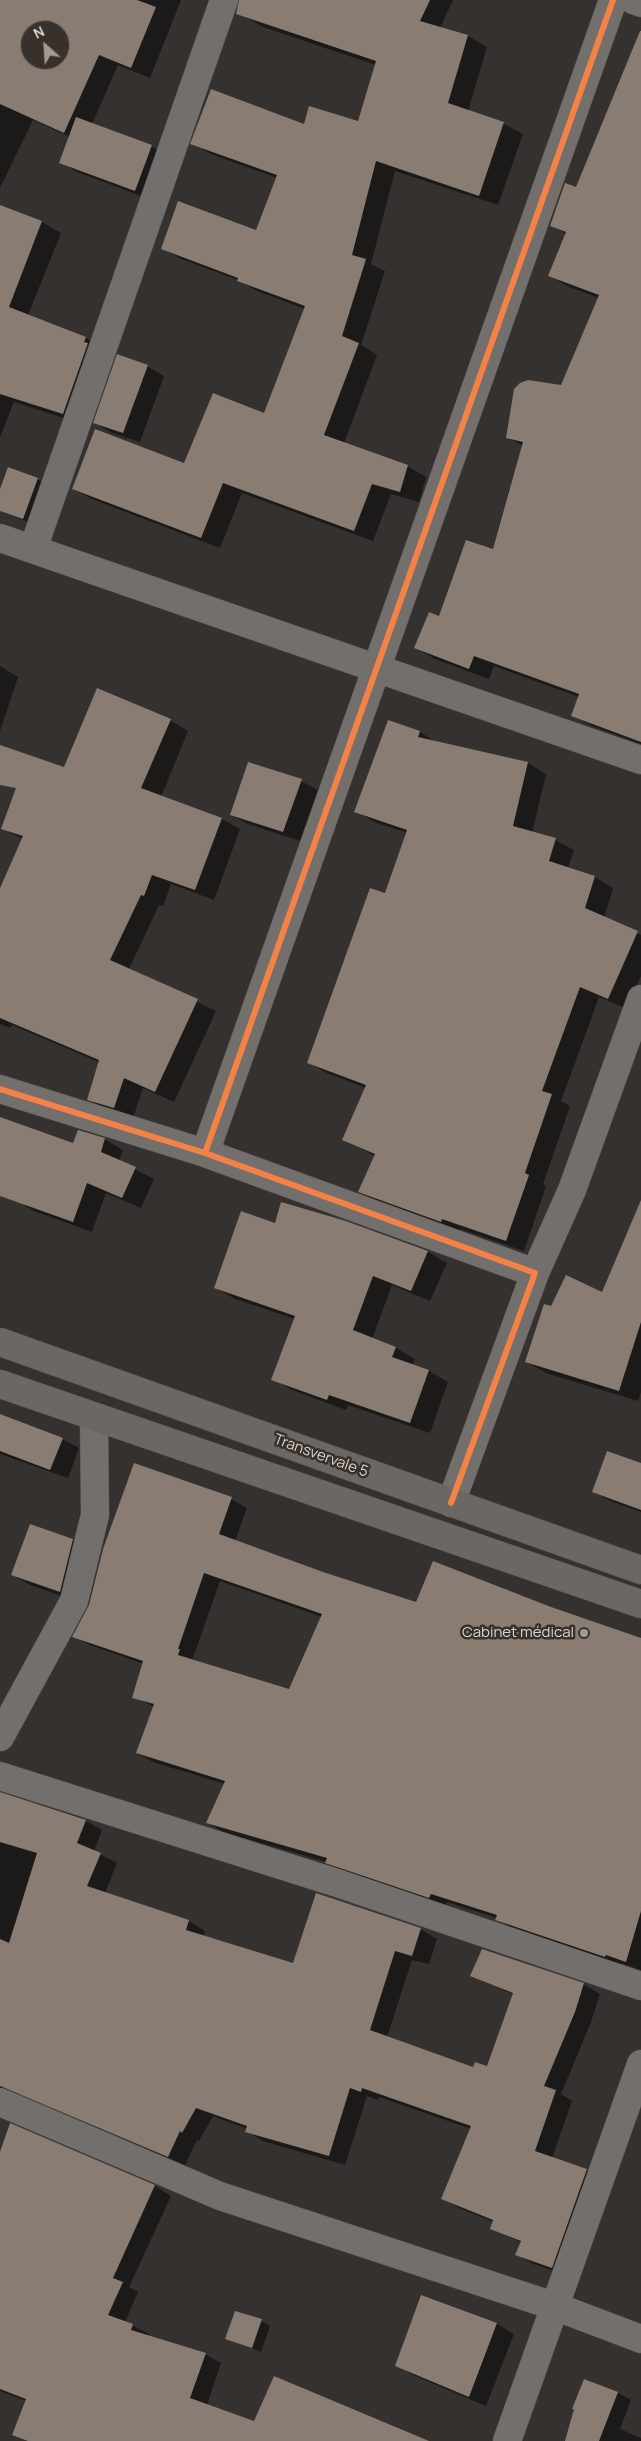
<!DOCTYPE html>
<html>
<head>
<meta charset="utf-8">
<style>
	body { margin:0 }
	#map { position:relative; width:641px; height:2441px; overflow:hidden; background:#34312e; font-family:Manrope,sans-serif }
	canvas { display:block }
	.north { position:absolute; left:20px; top:20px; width:50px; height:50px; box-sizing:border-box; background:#38302a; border:1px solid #78726c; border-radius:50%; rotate:334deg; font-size:14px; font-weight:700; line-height:20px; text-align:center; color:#d9d4d0 }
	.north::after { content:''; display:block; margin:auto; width:18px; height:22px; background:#9f9b97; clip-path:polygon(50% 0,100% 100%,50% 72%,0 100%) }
</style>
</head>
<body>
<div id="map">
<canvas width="641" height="2441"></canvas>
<div class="north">N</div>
</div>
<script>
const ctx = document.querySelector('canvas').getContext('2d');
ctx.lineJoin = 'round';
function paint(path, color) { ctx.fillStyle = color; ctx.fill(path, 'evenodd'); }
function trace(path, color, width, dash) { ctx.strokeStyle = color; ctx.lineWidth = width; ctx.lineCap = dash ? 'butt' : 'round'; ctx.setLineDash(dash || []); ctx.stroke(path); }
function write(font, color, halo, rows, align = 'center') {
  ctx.font = font + ' Manrope,sans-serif'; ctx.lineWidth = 5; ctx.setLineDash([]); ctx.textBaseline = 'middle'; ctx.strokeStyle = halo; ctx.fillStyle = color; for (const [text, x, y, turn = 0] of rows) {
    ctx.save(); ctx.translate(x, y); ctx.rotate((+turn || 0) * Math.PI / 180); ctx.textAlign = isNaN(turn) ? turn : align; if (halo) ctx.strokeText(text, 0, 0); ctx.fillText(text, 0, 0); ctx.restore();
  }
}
const shadow = new Path2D(`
	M 0,0 L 181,0 L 150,78 L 118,65 L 92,124 L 151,146 L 168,156 L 152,200 L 77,172 L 61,162 L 70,137 L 33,120 L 0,188 ZM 30,30 L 60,30 L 60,60 L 30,60 Z
	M 249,0 L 453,0 L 440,28 L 468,36 L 487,47 L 468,111 L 504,124 L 523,134 L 498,205 L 395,171 L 371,264 L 385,271 L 361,345 L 377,355 L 344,443 L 407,466 L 426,477 L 419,502 L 391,494 L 373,541 L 242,493 L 220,548 L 92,499 L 73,489 L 184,464 L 265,415 L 305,309 L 257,291 L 238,280 L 181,259 L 162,248 L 257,231 L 277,178 L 211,154 L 192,143 L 305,126 L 359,122 L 376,65 L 263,27 L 244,16 Z
	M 641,79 L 641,744 L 592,726 L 572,715 L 579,697 L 494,666 L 489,679 L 435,659 L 416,648 L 494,551 L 523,446 L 507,437 L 561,387 L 599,298 L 569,287 L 550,276 L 566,234 L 551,225 L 577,189 Z
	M 0,206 L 42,222 L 61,233 L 28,315 L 86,338 L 104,349 L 82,424 L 14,402 L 0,437 Z
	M 147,366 L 164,376 L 140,442 L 112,433 L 95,423 Z
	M 37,479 L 46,484 L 31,523 L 0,511 L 0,492 Z
	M 0,666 L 18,677 L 0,731 Z
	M 170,720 L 188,731 L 161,797 L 222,819 L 240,829 L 214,900 L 171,884 L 163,906 L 159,905 L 129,969 L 216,1011 L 174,1102 L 143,1088 L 133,1118 L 107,1110 L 89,1099 L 99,1062 L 12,1025 L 10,1028 L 0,1024 L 0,891 L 23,839 L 2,828 L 65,769 Z
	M 388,721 L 420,732 L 437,743 L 528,763 L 546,774 L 532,833 L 555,840 L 574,850 L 568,868 L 595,877 L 613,888 L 604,918 L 641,935 L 641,976 L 627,1009 L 599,997 L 561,1101 L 570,1106 L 543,1184 L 546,1186 L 524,1251 L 460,1229 L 459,1232 L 378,1202 L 360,1192 L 375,1156 L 343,1139 L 366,1088 L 327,1073 L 309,1063 L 386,895 L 408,833 L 374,822 L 356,811 Z
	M 301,781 L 318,790 L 300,841 L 248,824 L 231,815 Z
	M 0,1118 L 74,1145 L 104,1139 L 123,1150 L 119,1161 L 154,1179 L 141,1208 L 106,1193 L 92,1232 L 34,1211 L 16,1200 L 0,1185 Z
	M 641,1203 L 641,1392 L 638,1401 L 546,1373 L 527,1362 L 552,1307 L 603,1293 Z
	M 345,1222 L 428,1252 L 447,1263 L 430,1301 L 392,1285 L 372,1339 L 396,1348 L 415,1359 L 413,1365 L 429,1371 L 448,1382 L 430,1433 L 348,1405 L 346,1410 L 292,1390 L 273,1379 L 295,1319 L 235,1299 L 216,1288 L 276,1224 Z
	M 0,1415 L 62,1439 L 79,1448 L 68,1478 L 0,1454 Z
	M 641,1465 L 641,1512 L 610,1501 L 594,1492 Z
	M 231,1499 L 247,1508 L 235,1541 L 323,1573 L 417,1604 L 551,1608 L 641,1639 L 641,1970 L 621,1963 L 621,1965 L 512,1929 L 497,1918 L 447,1902 L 445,1906 L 343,1871 L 327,1862 L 223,1832 L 208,1823 L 225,1784 L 153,1762 L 137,1753 L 154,1707 L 134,1697 L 144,1664 L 90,1645 L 74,1636 ZM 220,1581 L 322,1617 L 290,1690 L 194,1661 L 193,1658 Z
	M 73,1540 L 90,1550 L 77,1601 L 30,1585 L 13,1575 Z
	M 0,1814 L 86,1821 L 102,1830 L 94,1851 L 117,1863 L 105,1893 L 188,1921 L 205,1931 L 203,1937 L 294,1965 L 420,1929 L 437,1939 L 429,1964 L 412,1960 L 387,2037 L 474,2068 L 488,2068 L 514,1995 L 472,1975 L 583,1984 L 600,1994 L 591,2022 L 561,2094 L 572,2101 L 552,2158 L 587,2170 L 603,2180 L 569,2276 L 533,2264 L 517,2254 L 522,2243 L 492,2228 L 494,2222 L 459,2208 L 442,2198 L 471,2129 L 379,2097 L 377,2100 L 367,2096 L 345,2165 L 263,2141 L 247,2131 L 247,2129 L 213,2116 L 199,2141 L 197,2140 L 185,2165 L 39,2102 L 0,2088 Z
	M 11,2125 L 155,2186 L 171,2196 L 129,2287 L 138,2292 L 125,2322 L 149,2334 L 148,2336 L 205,2354 L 221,2363 L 207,2405 L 255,2422 L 428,2441 L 42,2441 L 27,2401 L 0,2391 L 0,2155 Z
	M 422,2297 L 497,2324 L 514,2334 L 486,2406 L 413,2375 L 396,2365 Z
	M 261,2321 L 270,2326 L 261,2352 L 227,2338 Z
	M 618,2393 L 631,2400 L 620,2429 L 641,2438 L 641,2441 L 567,2441 L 575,2409 Z`);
const building = new Path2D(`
	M 0,0 L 137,0 L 156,7 L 131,68 L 99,55 L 64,133 L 0,104 ZM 30,30 L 60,30 L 60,60 L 30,60 Z
	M 239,0 L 430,0 L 420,21 L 468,35 L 448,103 L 504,122 L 479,196 L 376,161 L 352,255 L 366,259 L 342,336 L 359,343 L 324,435 L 408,465 L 400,492 L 372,484 L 354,531 L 223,483 L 201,538 L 72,489 L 95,429 L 184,463 L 213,393 L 264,413 L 305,306 L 237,281 L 238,278 L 161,249 L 178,201 L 256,230 L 277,175 L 190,144 L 211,89 L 304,124 L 309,106 L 358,121 L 376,61 L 236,14 Z
	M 640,31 L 641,31 L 641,742 L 571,716 L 579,694 L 474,656 L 469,669 L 414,648 L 429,612 L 439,616 L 466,540 L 493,549 L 523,442 L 506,438 L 514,389 L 520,383 L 528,380 L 561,385 L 599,295 L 548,276 L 566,232 L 550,226 L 565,183 L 576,187 Z
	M 76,117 L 152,145 L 135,191 L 59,163 Z
	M 0,205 L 42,221 L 9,307 L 86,337 L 84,342 L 88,343 L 63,414 L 0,394 Z
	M 117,354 L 148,365 L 123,433 L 93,423 Z
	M 8,467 L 38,478 L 23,519 L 0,511 L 0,489 Z
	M 97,688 L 171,719 L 141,788 L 222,818 L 195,890 L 152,875 L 144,896 L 141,895 L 110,960 L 198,999 L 155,1092 L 124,1078 L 114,1108 L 87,1100 L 99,1060 L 0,1018 L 0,888 L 23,836 L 1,829 L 16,788 L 0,785 L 0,745 L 64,767 Z
	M 388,720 L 420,731 L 418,737 L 528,762 L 513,826 L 556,838 L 549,861 L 595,876 L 585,908 L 638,931 L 608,999 L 580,987 L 542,1091 L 552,1094 L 525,1173 L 529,1175 L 506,1241 L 442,1219 L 441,1222 L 358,1192 L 375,1154 L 342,1140 L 366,1085 L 307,1063 L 370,888 L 385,893 L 407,830 L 354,812 Z
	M 248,762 L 302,779 L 283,832 L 230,815 Z
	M 0,1117 L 73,1143 L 78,1130 L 105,1138 L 101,1152 L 136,1167 L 122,1198 L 87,1183 L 73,1222 L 0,1196 Z
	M 641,1200 L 641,1322 L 619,1391 L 525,1362 L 544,1304 L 551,1306 L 566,1275 L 602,1292 Z
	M 281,1202 L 346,1221 L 428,1251 L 411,1291 L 373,1276 L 353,1330 L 396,1347 L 392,1357 L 429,1370 L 410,1423 L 329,1395 L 327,1400 L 271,1380 L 295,1316 L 214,1288 L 241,1211 L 275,1223 Z
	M 0,1414 L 63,1438 L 50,1470 L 0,1451 Z
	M 607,1451 L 641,1463 L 641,1510 L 592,1492 Z
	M 134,1463 L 232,1497 L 219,1534 L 323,1572 L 416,1602 L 433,1561 L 551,1607 L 641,1638 L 641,1911 L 626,1962 L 606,1955 L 605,1957 L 495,1920 L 497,1915 L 431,1894 L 429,1898 L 325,1863 L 327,1858 L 206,1823 L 225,1781 L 136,1753 L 154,1704 L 132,1698 L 143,1661 L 72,1637 L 89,1605 L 103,1549 ZM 204,1573 L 322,1614 L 289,1689 L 178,1655 L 180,1649 L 178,1649 Z
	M 30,1524 L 73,1539 L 60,1592 L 11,1575 Z
	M 0,1792 L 86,1820 L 77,1843 L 101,1853 L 87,1886 L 189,1920 L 186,1930 L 293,1963 L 316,1893 L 421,1928 L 412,1956 L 395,1951 L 370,2030 L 473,2067 L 475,2062 L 487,2066 L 513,1993 L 470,1976 L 482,1949 L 584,1983 L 575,2012 L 544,2086 L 556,2090 L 535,2151 L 587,2169 L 552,2268 L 515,2255 L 521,2241 L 490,2229 L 493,2220 L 441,2199 L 471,2126 L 362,2088 L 361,2092 L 350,2088 L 329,2156 L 245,2132 L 247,2126 L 196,2108 L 182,2133 L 180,2131 L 168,2157 L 0,2086 L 0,1939 L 9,1943 L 37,1853 L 0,1842 Z
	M 10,2123 L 155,2185 L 113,2278 L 123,2282 L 108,2315 L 133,2324 L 131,2330 L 206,2353 L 190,2398 L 254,2421 L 274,2376 L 429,2441 L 28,2441 L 12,2435 L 26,2399 L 0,2389 L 0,2152 Z
	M 421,2295 L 497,2323 L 469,2397 L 395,2366 Z
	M 235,2311 L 262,2319 L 252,2348 L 225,2339 Z
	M 584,2379 L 618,2392 L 599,2441 L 565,2441 L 574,2409 L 572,2409 Z`);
const minor = new Path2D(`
	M 633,0 L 641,3
	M 0,538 L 641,760
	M 33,549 L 224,0
	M 0,1089 L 205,1153 L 535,1273 L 451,1503
	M 205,1153 L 613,0
	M 535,1273 L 572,1190 L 641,999
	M 0,1737 L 74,1601 L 95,1515 L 94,1417
	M 0,1776 L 337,1883 L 641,1986
	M 0,2102 L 220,2196 L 554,2306 L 641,2339
	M 507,2441 L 641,2064`);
const secondary = new Path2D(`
	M 0,1342 L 641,1570
	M 0,1384 L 641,1604`);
const cycleway = new Path2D(`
	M 0,1089 L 205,1153 L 535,1273 L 451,1503
	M 205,1153 L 613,0`);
const markers = [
	[584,1633,5,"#9f9b97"]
];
const streetNames = [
	["Transvervale 5",321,1456,20]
];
const poiNames = [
	["Cabinet médical",574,1633]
];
paint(shadow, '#0007');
paint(building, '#897d73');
trace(minor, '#514d4b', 29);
trace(secondary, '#514d4b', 29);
trace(minor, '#726f6c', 28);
trace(secondary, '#6b6764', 28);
trace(cycleway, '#f48246', 6);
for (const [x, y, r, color] of markers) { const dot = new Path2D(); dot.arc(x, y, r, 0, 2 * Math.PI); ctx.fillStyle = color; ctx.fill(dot); trace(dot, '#38302a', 2); }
write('15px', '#d9d4d0', '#38302a', streetNames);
write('15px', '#d9d4d0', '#38302a', poiNames, 'right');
</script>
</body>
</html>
